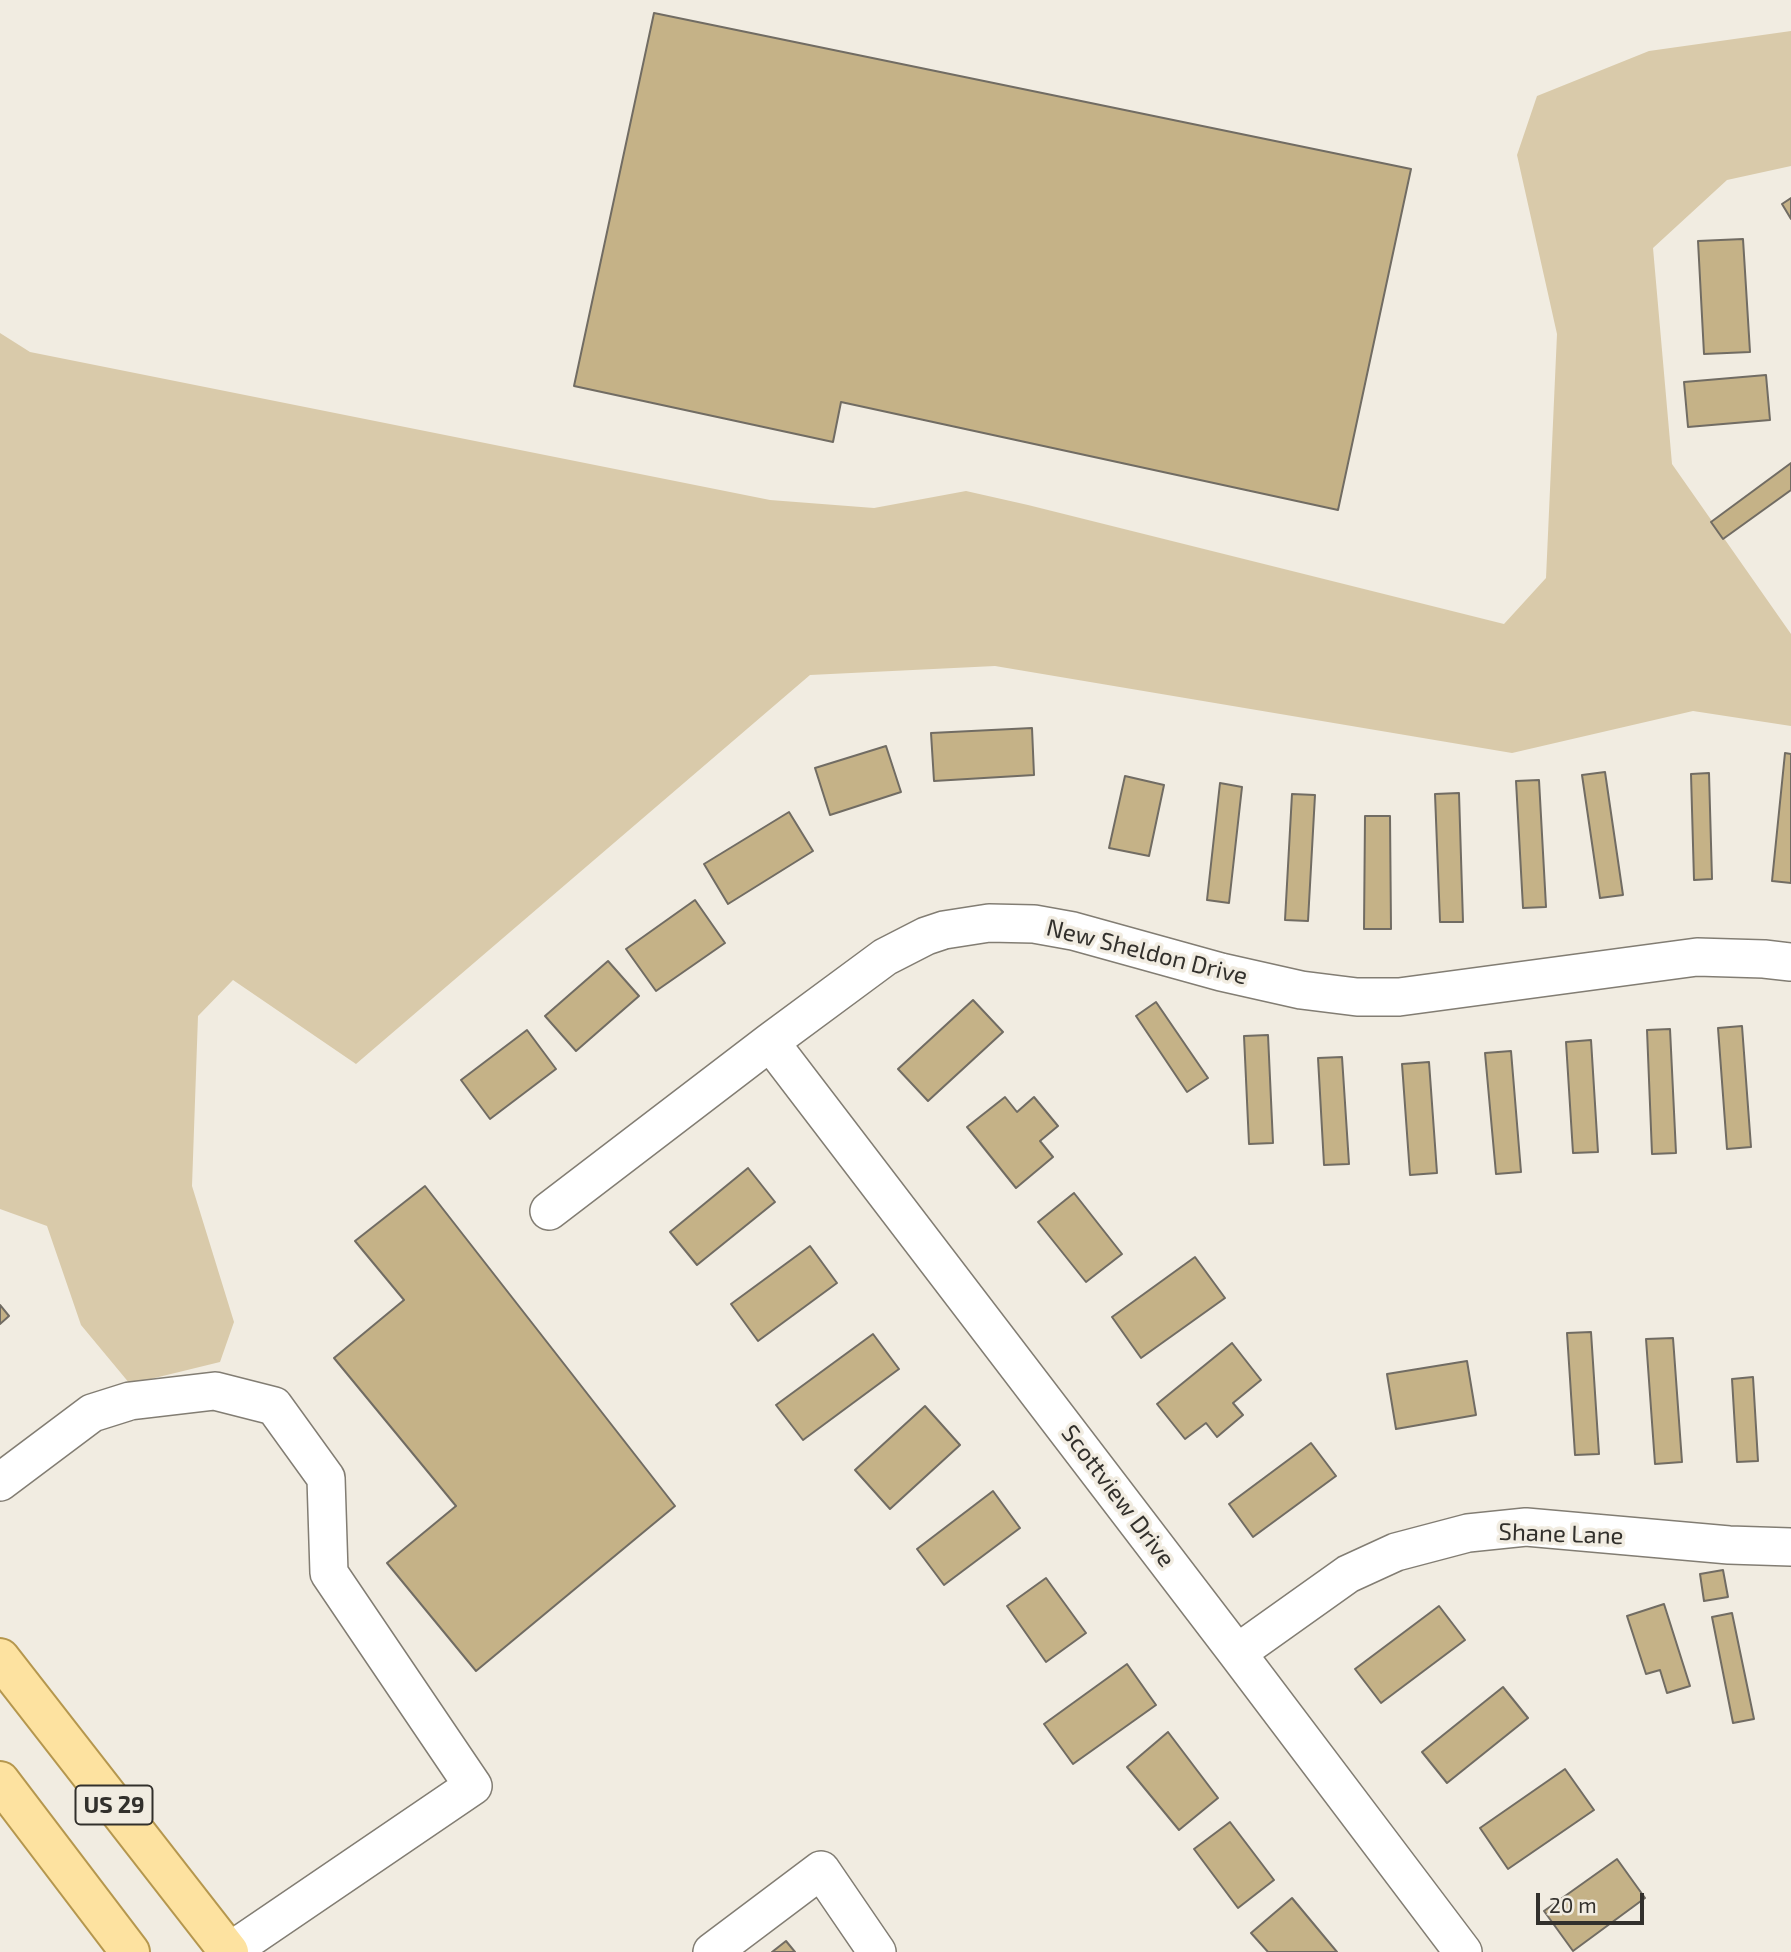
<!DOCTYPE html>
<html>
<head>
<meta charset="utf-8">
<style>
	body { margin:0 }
	#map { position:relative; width:1791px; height:1952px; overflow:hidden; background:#f1ece1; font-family:"Exo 2",sans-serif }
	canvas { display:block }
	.scale { position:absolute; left:1536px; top:1893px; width:108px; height:32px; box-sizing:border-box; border:4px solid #32302c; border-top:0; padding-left:9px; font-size:21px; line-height:24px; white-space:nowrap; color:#32302c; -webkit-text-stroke:5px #f1ece1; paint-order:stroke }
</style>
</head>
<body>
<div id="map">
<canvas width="1791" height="1952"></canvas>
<div class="scale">20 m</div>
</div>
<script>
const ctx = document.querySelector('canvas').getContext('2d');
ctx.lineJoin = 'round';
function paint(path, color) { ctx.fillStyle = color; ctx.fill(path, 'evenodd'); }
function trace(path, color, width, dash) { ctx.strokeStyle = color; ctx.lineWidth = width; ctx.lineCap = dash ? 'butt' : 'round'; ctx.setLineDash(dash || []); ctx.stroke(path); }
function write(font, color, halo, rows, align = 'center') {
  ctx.font = font + ' "Exo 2",sans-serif'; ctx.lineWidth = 7; ctx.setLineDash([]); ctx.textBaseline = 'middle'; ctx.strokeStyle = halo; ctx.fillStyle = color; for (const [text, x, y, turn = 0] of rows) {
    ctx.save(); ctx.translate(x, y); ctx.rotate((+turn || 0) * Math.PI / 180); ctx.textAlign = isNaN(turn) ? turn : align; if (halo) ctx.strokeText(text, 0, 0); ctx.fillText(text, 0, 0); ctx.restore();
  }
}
const green = new Path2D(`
	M 1791,31 L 1791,166 L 1727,180 L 1653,248 L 1672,464 L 1791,634 L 1791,726 L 1693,711 L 1512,753 L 995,666 L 810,675 L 356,1064 L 233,980 L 198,1016 L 192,1186 L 234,1322 L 220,1362 L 130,1384 L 81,1325 L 47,1226 L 0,1209 L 0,333 L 30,352 L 770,500 L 874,508 L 966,491 L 1028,505 L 1504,624 L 1546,578 L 1557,334 L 1517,155 L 1537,96 L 1649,51 Z`);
const building = new Path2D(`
	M 654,13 L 1411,169 L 1338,510 L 841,402 L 833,442 L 574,386 Z
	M 1791,198 L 1791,219 L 1782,204 Z
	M 1743,239 L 1750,352 L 1704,354 L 1698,241 Z
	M 1766,375 L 1770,420 L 1688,427 L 1684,382 Z
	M 1791,463 L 1791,490 L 1723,539 L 1711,522 Z
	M 1032,728 L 1034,775 L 934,781 L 931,733 Z
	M 886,746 L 901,792 L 830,815 L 815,768 Z
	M 1785,753 L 1791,754 L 1791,883 L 1772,881 Z
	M 1605,772 L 1623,895 L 1600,898 L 1582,775 Z
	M 1709,773 L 1712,879 L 1694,880 L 1691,774 Z
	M 1125,776 L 1164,785 L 1149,856 L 1109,848 Z
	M 1539,780 L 1546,907 L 1523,908 L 1516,781 Z
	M 1220,783 L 1242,787 L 1229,903 L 1207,900 Z
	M 1459,793 L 1463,922 L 1440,922 L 1435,794 Z
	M 1292,794 L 1315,795 L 1308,921 L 1285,920 Z
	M 789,812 L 813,851 L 728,904 L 704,864 Z
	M 1365,816 L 1390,816 L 1391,929 L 1364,929 Z
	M 695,900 L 725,943 L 656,991 L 626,949 Z
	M 608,961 L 639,996 L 576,1051 L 545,1016 Z
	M 973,1000 L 1003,1032 L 928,1101 L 898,1069 Z
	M 1156,1002 L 1208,1078 L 1187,1092 L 1136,1016 Z
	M 1742,1026 L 1751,1147 L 1727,1149 L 1718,1028 Z
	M 1670,1029 L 1676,1153 L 1652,1154 L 1647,1030 Z
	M 527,1030 L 556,1069 L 490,1119 L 461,1080 Z
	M 1268,1035 L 1273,1143 L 1249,1144 L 1244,1036 Z
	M 1591,1040 L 1598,1152 L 1573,1153 L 1566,1042 Z
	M 1511,1051 L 1521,1172 L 1496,1174 L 1485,1053 Z
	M 1342,1057 L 1349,1164 L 1324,1165 L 1318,1058 Z
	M 1429,1062 L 1437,1173 L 1410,1175 L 1402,1064 Z
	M 1005,1097 L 1017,1112 L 1034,1097 L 1058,1126 L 1040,1141 L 1053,1157 L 1016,1188 L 967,1127 Z
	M 748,1168 L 775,1202 L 697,1265 L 670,1232 Z
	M 425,1186 L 675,1506 L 476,1671 L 387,1563 L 456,1506 L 334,1358 L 404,1300 L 355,1241 Z
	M 1074,1193 L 1122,1254 L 1086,1282 L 1038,1222 Z
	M 810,1246 L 837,1283 L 758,1341 L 731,1304 Z
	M 1195,1257 L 1225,1298 L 1141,1358 L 1112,1317 Z
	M 0,1305 L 9,1316 L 0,1324 Z
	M 1591,1332 L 1599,1454 L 1575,1455 L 1567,1333 Z
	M 873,1334 L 899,1369 L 803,1440 L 776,1405 Z
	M 1673,1338 L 1682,1462 L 1655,1464 L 1646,1339 Z
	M 1232,1343 L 1261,1380 L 1233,1403 L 1243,1415 L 1217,1437 L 1206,1423 L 1185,1439 L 1157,1404 Z
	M 1467,1361 L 1476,1415 L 1396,1429 L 1387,1374 Z
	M 1753,1377 L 1758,1461 L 1737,1462 L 1732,1379 Z
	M 925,1406 L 960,1445 L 890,1509 L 855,1470 Z
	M 1311,1443 L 1336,1476 L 1253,1537 L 1229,1504 Z
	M 993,1491 L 1020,1528 L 944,1585 L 917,1549 Z
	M 1723,1570 L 1728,1597 L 1704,1601 L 1700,1574 Z
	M 1046,1578 L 1086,1633 L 1046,1662 L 1007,1606 Z
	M 1664,1604 L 1690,1686 L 1667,1693 L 1660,1670 L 1646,1674 L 1627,1616 Z
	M 1439,1606 L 1465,1640 L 1381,1703 L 1355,1669 Z
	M 1732,1613 L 1754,1719 L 1733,1723 L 1712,1617 Z
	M 1127,1664 L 1156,1705 L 1073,1764 L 1044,1724 Z
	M 1503,1687 L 1528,1718 L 1447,1783 L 1422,1752 Z
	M 1168,1732 L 1218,1798 L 1179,1830 L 1127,1767 Z
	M 1565,1769 L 1594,1810 L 1508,1869 L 1480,1828 Z
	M 1230,1822 L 1274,1880 L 1238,1908 L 1194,1849 Z
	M 1617,1859 L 1645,1898 L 1573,1951 L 1544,1911 Z
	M 1292,1898 L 1337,1952 L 1268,1952 L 1251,1933 Z
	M 786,1941 L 795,1952 L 772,1952 Z`);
const minor = new Path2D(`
	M 770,1042 L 1237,1653 L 1463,1952
	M 549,1211 L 770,1042 L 885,957 L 926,936 L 944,930 L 989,923 L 1034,924 L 1073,931 L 1221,972 L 1301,990 L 1357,997 L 1399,997 L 1697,957 L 1764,959 L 1791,962
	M 0,1482 L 92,1413 L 130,1401 L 215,1391 L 274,1406 L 326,1478 L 329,1573 L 473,1786 L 229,1952
	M 1237,1653 L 1348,1574 L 1396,1552 L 1468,1533 L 1526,1527 L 1729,1545 L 1791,1547
	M 712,1952 L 821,1870 L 877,1952`);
const major = new Path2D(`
	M 0,1658 L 229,1952
	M 0,1781 L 130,1952`);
const shields = [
	[114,1805,77]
];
const shieldNames = [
	["US 29",114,1805]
];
const streetNames = [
	["New Sheldon Drive",1147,952,14],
	["Scottview Drive",1118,1496,53],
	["Shane Lane",1561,1534,2]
];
paint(green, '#d9caaa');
paint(building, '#c5b287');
trace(building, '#716c63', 2);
trace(minor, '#827d73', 40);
trace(major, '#b5974e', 42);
trace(minor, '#fff', 37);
trace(major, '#fde2a0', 38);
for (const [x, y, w] of shields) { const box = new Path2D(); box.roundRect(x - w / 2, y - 19.5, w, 39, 5); ctx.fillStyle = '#f1ece1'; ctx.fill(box); trace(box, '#32302c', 2); }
write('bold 23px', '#32302c', null, shieldNames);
write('24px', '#32302c', '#f1ece1', streetNames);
</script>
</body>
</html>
